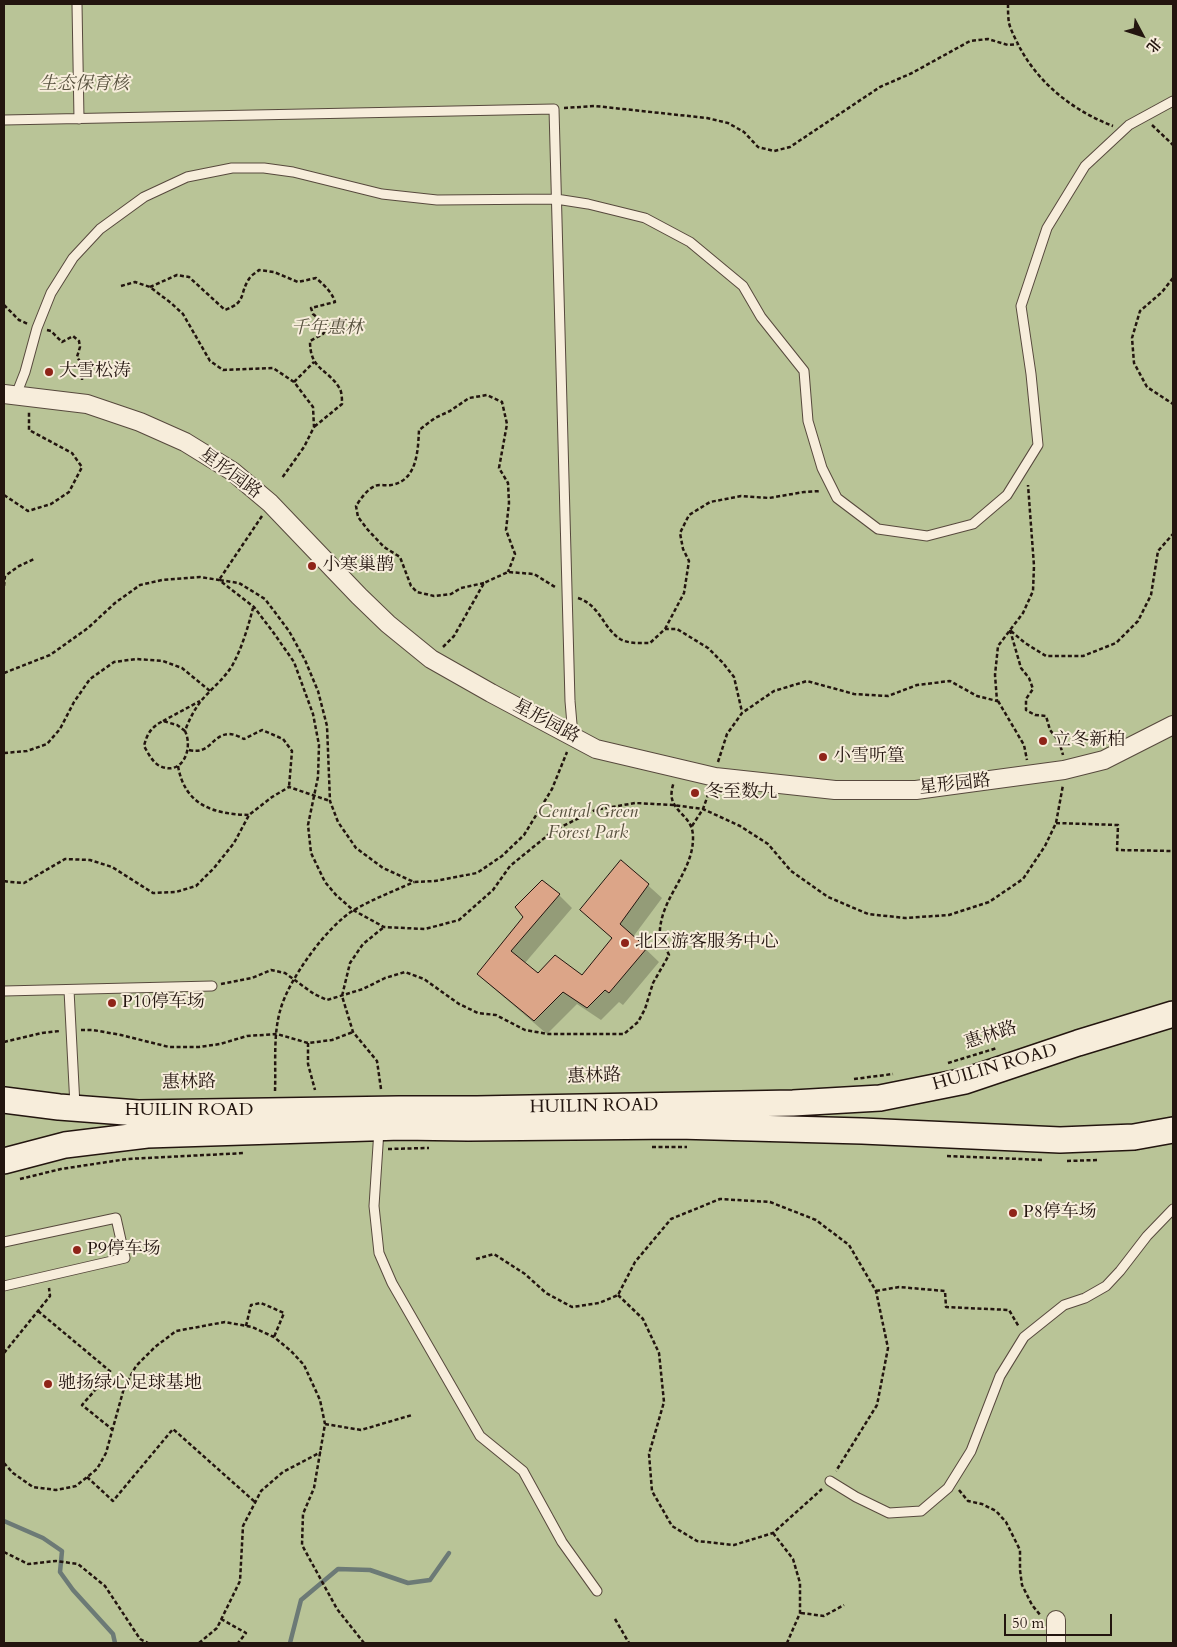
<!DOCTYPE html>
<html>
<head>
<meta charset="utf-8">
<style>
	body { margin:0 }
	#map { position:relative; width:1177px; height:1647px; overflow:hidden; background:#f2e4c8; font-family:Cardo,"Noto Serif SC",serif }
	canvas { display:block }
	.frame { position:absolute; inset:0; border:5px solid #23150f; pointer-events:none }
	.north { position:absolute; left:1117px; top:10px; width:50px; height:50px; -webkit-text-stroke:4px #f7eddb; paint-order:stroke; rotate:130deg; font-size:14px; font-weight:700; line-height:20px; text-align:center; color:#23150f }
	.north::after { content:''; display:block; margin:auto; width:18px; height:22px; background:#23150f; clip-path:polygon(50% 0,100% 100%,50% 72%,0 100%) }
	.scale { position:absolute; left:1004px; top:1614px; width:108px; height:22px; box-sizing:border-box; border:2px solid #23150f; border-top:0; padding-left:6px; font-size:15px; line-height:18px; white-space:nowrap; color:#23150f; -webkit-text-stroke:4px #f7eddb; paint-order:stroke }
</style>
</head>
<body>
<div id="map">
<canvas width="1177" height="1647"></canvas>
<div class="frame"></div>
<div class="north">北</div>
<div class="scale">50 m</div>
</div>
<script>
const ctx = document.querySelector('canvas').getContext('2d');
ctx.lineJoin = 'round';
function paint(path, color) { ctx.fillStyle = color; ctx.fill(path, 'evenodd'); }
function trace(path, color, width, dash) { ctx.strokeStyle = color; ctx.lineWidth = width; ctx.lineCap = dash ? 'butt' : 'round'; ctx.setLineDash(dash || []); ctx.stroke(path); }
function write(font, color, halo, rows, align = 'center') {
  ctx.font = font + ' Cardo,"Noto Serif SC",serif'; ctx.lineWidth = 4; ctx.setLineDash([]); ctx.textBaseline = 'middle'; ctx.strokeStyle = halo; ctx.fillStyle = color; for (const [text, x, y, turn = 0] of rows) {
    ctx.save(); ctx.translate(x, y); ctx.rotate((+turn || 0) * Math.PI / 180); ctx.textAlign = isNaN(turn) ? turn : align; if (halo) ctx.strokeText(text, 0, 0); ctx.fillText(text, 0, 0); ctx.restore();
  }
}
const green = new Path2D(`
	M 4,4 L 1173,4 L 1173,1643 L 4,1643 Z`);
const shadow = new Path2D(`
	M 622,862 L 662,898 L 633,937 L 659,962 L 623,1005 L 619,1002 L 601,1020 L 577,1004 L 547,1034 L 492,987 L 478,974 L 559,895 L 572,908 L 525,963 L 538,974 L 582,977 L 613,939 L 595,923 Z`);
const stream = new Path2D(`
	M 4,1521 L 43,1538 L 62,1551 L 60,1572 L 73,1590 L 113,1634 L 115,1643
	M 290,1643 L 301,1600 L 338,1569 L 370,1570 L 408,1583 L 430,1580 L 449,1553`);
const building = new Path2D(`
	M 621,860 L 649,884 L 620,924 L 647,948 L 609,993 L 605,990 L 587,1008 L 563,992 L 534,1021 L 477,974 L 523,917 L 515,907 L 542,880 L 560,894 L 511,951 L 538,973 L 555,955 L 582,975 L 612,938 L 580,910 Z`);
const path = new Path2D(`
	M 1008,4 C 1008,10 1008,17 1009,23 C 1011,31 1016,40 1020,48 C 1040,85 1074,111 1113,126
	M 564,108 L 595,106 L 707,118 L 728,123 L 744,132 L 758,147 L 774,151 L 790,147 L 880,87 L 912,73 L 970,41 L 988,39 L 1008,45 L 1018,44
	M 1152,125 L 1173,145
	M 1173,278 L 1162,292 L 1140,311 L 1132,338 L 1134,363 L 1147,387 L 1173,404
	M 121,286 L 135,282 L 150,287 L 171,303 L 183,314 L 210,361 L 223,370 L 273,368 L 294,382 L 313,407 L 314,427 L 304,447 L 282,478
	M 150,287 L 177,275 L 189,277 L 225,310 C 247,302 239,294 249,279 C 251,275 256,273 259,270 L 274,272 L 298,282 L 316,278 C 324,285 332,292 335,302 L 311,308 L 313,314 L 328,326 L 323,334 L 310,341 C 310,371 328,368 340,389 C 342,393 342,400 342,404 L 314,427
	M 4,305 L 19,320 L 28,324
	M 47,330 L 51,331 L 62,342 L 73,336 L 79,341 L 80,347 L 77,357 L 83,366 L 82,380
	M 294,382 L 314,362
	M 4,495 L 28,511 L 51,504 L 69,492 L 82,467 L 72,453 L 29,430 L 29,411
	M 262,516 L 219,580 L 239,583 L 265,599 L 289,631 L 305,660 L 318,691 L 327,726 L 330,801 L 338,822 L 356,848 L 383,868 L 414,882 L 435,881 L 477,873 L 502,856 L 524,835 L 552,789 L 567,752
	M 484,583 L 461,588 L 451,594 L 434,596 L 417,592 L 411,586 L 400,557 L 384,547 L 368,530 L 358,517 L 356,506 C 360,500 367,489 375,486 C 379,484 386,486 391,485 C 417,481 418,451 419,430 L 435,418 L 450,411 L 469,398 L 487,395 L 502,402 L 507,424 L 499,468 L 508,483 L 509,503 L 506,530 L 515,554 L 508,572
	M 4,586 L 5,576 L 19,566 L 34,559
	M 578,598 C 600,605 603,628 620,639 C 629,644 640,643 650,643 L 665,629 L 677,629 L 708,648 L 723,663 L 734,677 L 742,712
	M 665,629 L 684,593 L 689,561 L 683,549 L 680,533 L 689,515 L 710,502 L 741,496 L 769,498 L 804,492 L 821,491
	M 1010,630 L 1021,668 L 1029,678 L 1033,689 L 1026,699 L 1026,710 L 1035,715 L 1046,716 L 1050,730 L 1059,741 L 1063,755
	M 1011,631 L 1025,643 L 1046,656 L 1083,656 L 1116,643 L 1138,621 L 1151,595 L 1158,551 L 1173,534
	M 443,647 L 454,636 L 484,583 L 508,572 L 534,574 L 555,587
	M 4,673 L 50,655 L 88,628 L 115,603 L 140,585 L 162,580 L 200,577 L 219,580 L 254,607 L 273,632 L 294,662 L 313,714 L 319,745 L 318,777 L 308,825 L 311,853 L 325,882 L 336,895 L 353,910 L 384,927 L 425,929 L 459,920 L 493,890 L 510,866 L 553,831 L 595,810 L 635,803 L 673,805 L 703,809 L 740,826 L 768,844 L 791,871 L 828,897 L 868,914 L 905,918 L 949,915 L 989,902 L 1023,879 L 1045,846 L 1056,823 L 1063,785
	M 998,701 L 1024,745 L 1027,760
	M 163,721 L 200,701
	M 185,731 L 177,725 L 163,721 C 151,727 147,734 144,746 C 148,753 152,761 158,765 C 181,778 194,750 185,731 C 189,720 194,710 201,701 C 211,689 223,680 232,666 C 242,648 248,627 253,608
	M 189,750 C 211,755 211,735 229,734 C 234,734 240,737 244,739 L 262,730 L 283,739 L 292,751 L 289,787
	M 4,753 L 27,751 L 47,744 L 60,729 L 74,702 L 90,679 L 114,662 L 136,659 L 163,661 L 182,668 L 210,691
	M 718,762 L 727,734 L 742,713 L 774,691 L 807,681 L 854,694 L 888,696 L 917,685 L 950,681 L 977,696 L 997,701 L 995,675 L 998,646 L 1023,613 L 1033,591 L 1034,566 L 1028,485
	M 178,766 C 185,806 214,814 249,815
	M 1056,823 L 1118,825 L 1117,850 L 1173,851
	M 692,826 L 703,809 L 709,792
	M 4,881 L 9,882 L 24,883 L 65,859 L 90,860 L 112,867 L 153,893 L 176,892 L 196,886 L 214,868 L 234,843 L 249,815 L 272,797 L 289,787 L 330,801
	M 221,984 L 252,978 L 271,970 L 285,973 L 314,994 L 327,1000 L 363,989 L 385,978 L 405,972 L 424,979 L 459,1004 L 478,1013 L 496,1015 L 525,1030 L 548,1034 L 624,1034 L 638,1022 L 645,1009 L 653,983 L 669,955 C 666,948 659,937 660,929 C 663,895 694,871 693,836 C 692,811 663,812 674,782
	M 81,1030 L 93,1030 L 121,1035 L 169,1047 L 199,1047 L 220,1044 L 247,1036 L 277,1034 L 308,1043 L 332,1040 L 353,1032
	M 4,1042 L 42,1033 L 60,1031
	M 308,1043 L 308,1064 L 315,1090
	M 948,1063 L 997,1048
	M 854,1079 L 893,1074
	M 381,1089 L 377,1061 L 353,1032 L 342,996 L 350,963 L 363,944 L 384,927
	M 275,1091 C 276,1065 273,1036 280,1011 C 288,980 327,926 354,910 C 373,899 394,891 414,882
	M 652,1147 L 687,1147
	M 388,1149 L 429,1148
	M 947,1156 L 1044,1160
	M 1067,1161 L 1097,1160
	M 20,1179 L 61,1169 L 127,1159 L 245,1153
	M 476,1259 L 494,1254 L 525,1274 L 546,1293 L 572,1307 L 599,1303 L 618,1295 L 635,1262 L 671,1219 L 720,1199 L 770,1202 L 816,1220 L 849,1245 L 876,1291 L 888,1348 L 877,1405 L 836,1471
	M 876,1291 L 899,1287 L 945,1291 L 946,1307 L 1009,1310 L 1019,1327
	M 618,1295 L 643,1319 L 659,1353 L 664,1402 L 649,1454 L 652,1491 L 672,1526 L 697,1541 L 734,1545 L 773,1533 L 822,1489
	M 38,1311 L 111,1372 L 82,1405 L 113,1430
	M 246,1326 L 251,1305 L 261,1303 L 284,1313 L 274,1337
	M 4,1353 L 50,1296 L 49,1288
	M 325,1424 L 361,1430 L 412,1415
	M 4,1463 L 13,1473 L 33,1487 L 56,1490 L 76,1486 L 97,1469 L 106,1453 L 124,1388 L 136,1366 L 155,1347 L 176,1331 L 225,1322 L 252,1327 L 274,1337 L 291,1351 L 304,1365 L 320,1400 L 325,1424 L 314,1488 L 303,1514 L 302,1545 L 337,1609 L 364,1643
	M 87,1477 L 113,1501 L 173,1429 L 255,1502
	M 959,1490 L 968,1501 L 982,1504 L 996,1511 L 1006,1522 L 1020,1550 L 1020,1570 L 1022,1585 L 1032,1605 L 1041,1616
	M 773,1533 L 793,1559 L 800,1583 L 800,1613 L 787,1643
	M 4,1552 L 28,1564 L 56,1561 L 78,1564 L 105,1586 L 140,1639 L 148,1643
	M 801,1613 L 824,1616 L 844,1605
	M 221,1619 L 246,1633 L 238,1643
	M 615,1619 L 629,1643
	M 199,1643 L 217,1628 L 240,1581 L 243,1526 L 261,1491 L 283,1472 L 321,1452`);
const lane = new Path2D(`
	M 77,4 L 79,119
	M 4,120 L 554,109 L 570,701 L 573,736
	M 16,395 L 25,372 L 37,328 L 51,293 L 73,258 L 100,229 L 144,197 L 187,177 L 232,168 L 264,168 L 293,172 L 382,194 L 437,200 L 556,199 L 588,204 L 645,218 L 690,242 L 743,286 L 761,317 L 804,371 L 808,421 L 822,468 L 837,498 L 878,529 L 927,536 L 973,524 L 1007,495 L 1038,445 L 1031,374 L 1021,306 L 1047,228 L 1085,166 L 1129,125 L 1173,101
	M 69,990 L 75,1106
	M 4,991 L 212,986
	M 379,1130 L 374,1206 L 379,1253 L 392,1283 L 480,1436 L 523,1471 L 562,1542 L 597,1591
	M 4,1242 L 116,1218 L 125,1258 L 4,1286
	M 830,1481 L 856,1497 L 889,1513 L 921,1511 L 948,1488 L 971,1451 L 1000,1376 L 1024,1337 L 1064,1305 L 1085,1298 L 1106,1286 L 1120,1271 L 1147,1236 L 1173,1209`);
const street = new Path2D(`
	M 4,394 L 87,404 L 140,422 L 185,442 L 232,471 L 270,503 L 359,596 L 388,624 L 431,659 L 491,693 L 596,749 L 715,777 L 835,790 L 916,790 L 1064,770 L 1104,760 L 1173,725
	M 1056,1620 L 1056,1643`);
const secondary = new Path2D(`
	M 4,1100 L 59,1107 L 138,1113 L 399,1109 L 477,1109 L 793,1103 L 880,1098 L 965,1081 L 1078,1043 L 1173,1014
	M 4,1161 L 65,1145 L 147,1135 L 401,1127 L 468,1128 L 678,1126 L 862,1131 L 1060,1140 L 1134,1137 L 1173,1130`);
const markers = [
	[49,372,5,"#8f2418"],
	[312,566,5,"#8f2418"],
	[1043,741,5,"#8f2418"],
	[823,757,5,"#8f2418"],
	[695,793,5,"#8f2418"],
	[625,943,5,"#8f2418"],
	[112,1003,5,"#8f2418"],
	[1013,1213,5,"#8f2418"],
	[77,1250,5,"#8f2418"],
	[48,1384,5,"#8f2418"]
];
const parkNames = [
	["生态保育核",84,85],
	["千年惠林",327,329],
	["Central Green",588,813],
	["Forest Park",588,834]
];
const poiNames = [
	["大雪松涛",59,372],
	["小寒巢鹊",322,566],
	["立冬新柏",1053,741],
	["小雪听篁",833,757],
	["冬至数九",705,793],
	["北区游客服务中心",635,943],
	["P10停车场",122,1003],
	["P8停车场",1023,1213],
	["P9停车场",87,1250],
	["驰扬绿心足球基地",58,1384]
];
const streetNames = [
	["星形园路",230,474,36],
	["星形园路",546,722,28],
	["星形园路",955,785,-6],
	["惠林路",991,1036,-18],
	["HUILIN ROAD",995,1068,-16],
	["惠林路",594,1077,-2],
	["惠林路",189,1083,-1],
	["HUILIN ROAD",594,1107,-1],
	["HUILIN ROAD",189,1111]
];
paint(green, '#b9c497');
paint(shadow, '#0003');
trace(stream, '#6c7a76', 4.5);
paint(building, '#dca588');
trace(building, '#23150f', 1);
trace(lane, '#57493d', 11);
trace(street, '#57493d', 20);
trace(secondary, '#23150f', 28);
trace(path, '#23150f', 2.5, [4, 2.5]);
trace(lane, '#f7eddb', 9);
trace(street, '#f7eddb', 18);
trace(secondary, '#f7eddb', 25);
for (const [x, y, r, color] of markers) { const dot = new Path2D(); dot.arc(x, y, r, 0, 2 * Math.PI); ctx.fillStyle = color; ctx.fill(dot); trace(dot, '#f7eddb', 2); }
write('italic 18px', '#58523f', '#f7eddb', parkNames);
write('18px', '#23150f', '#f7eddb', poiNames, 'left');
write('18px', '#23150f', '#f7eddb', streetNames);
</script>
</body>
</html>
